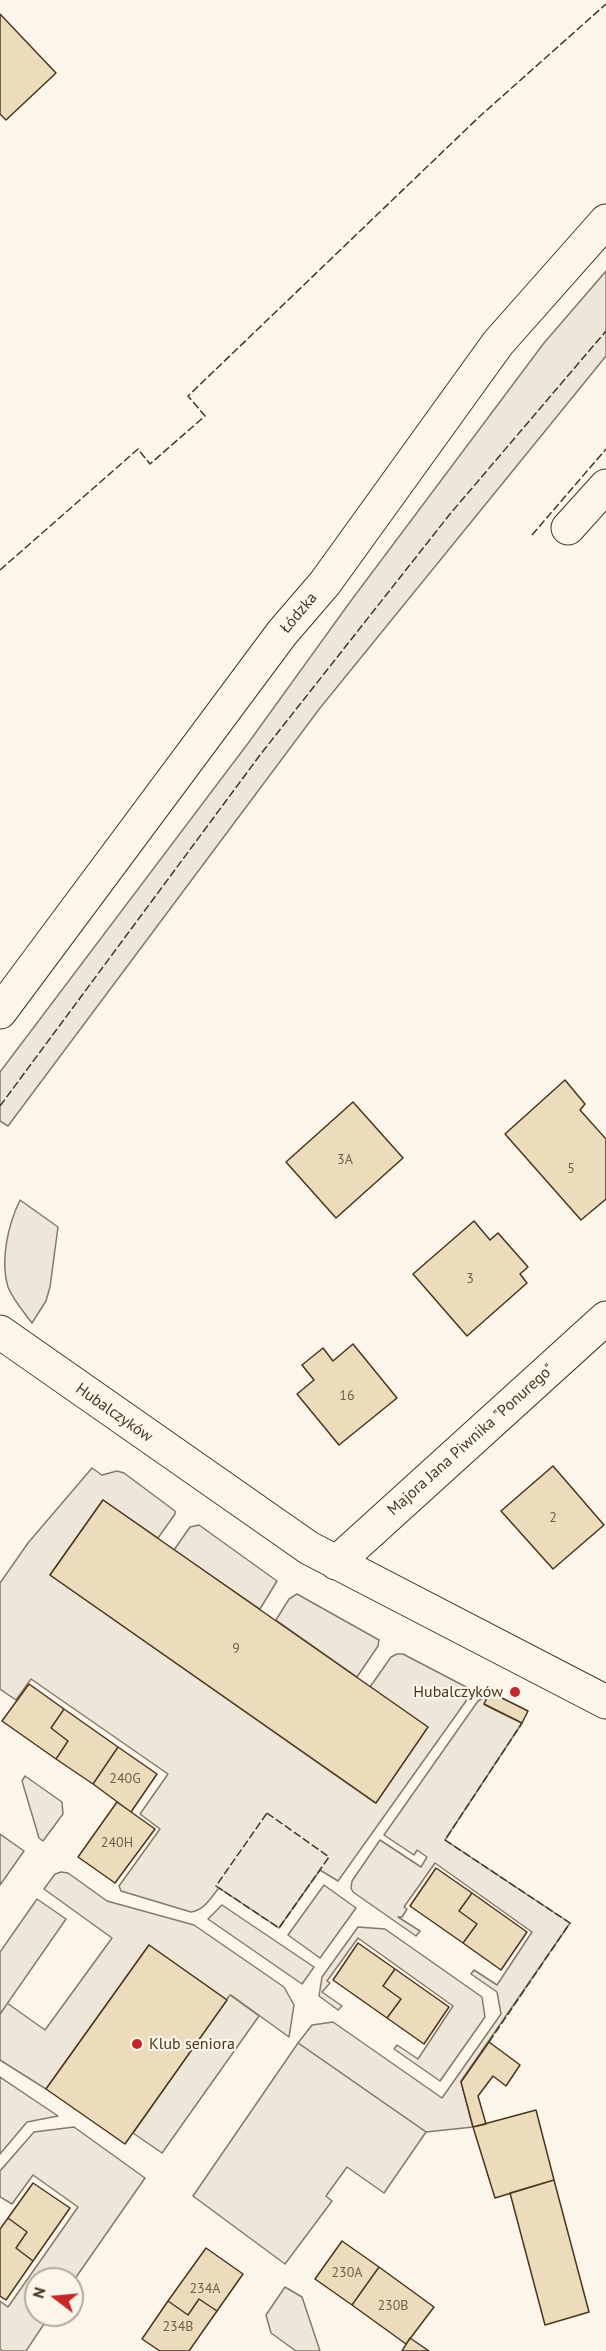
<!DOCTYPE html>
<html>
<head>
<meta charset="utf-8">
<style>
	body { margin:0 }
	#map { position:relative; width:606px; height:2351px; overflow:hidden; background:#fbf6e9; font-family:"PT Sans",sans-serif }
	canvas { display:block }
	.north { position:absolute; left:24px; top:2267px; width:60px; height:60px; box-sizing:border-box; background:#fbf6e9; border:2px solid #b4a999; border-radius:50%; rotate:286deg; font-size:16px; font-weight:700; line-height:24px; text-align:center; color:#4a3520 }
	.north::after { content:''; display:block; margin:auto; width:21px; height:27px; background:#c62828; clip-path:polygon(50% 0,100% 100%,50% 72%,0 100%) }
</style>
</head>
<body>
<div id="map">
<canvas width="606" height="2351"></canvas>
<div class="north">N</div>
</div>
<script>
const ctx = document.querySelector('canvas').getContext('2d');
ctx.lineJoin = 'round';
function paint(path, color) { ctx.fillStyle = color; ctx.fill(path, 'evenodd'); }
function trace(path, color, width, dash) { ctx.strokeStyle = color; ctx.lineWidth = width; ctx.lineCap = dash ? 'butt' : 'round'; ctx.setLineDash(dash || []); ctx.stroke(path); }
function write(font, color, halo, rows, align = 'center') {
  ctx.font = font + ' "PT Sans",sans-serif'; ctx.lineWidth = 4.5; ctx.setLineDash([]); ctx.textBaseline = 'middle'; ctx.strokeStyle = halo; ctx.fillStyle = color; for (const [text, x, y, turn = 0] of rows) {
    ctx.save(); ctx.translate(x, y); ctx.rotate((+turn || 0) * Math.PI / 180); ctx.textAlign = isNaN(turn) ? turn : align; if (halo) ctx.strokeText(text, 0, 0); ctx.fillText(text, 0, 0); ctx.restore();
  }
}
const green = new Path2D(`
	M 606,271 L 606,356 L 320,708 L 8,1126 L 0,1121 L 0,1072 L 249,742 L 350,602 L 544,343 Z
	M 20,1200 L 58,1227 L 50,1287 L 46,1301 L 32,1323 C 24,1312 13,1300 8,1287 C 0,1260 8,1225 20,1200 Z
	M 92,1468 L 102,1475 L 117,1471 L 124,1473 L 175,1511 L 175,1514 L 158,1538 L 103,1500 L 50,1575 L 375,1803 L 370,1687 L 391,1657 L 397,1654 L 403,1654 L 470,1689 L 471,1694 L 338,1881 L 320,1870 L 279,1928 L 219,1888 C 210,1898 205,1910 191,1912 L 121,1891 L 119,1886 L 160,1829 L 140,1814 L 168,1774 L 31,1679 L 16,1700 L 0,1689 L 0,1583 L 28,1543 Z
	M 199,1525 L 277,1581 L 260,1609 L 174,1550 L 190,1527 Z
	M 297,1594 L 379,1640 L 378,1646 L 357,1677 L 276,1620 L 289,1599 Z
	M 485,1697 L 488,1698 L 485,1705 L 522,1723 L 445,1840 L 570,1923 L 461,2081 L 473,2127 L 426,2132 L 298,2043 L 312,2025 L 333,2022 L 442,2098 L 501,2014 L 497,1992 L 471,1974 L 474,1970 L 497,1985 L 532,1932 L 435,1863 L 404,1907 L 407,1909 L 402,1917 L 398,1917 L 420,1931 L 416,1936 L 353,1892 L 351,1888 L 352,1881 L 380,1840 L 421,1867 L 427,1857 L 417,1850 L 414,1855 L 384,1835 L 478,1701 Z
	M 25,1776 L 62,1802 L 63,1814 L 43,1841 L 39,1838 L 22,1781 Z
	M 0,1834 L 24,1851 L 0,1885 Z
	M 61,1872 L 68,1873 L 107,1901 L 194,1925 L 284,1987 L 294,2005 L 289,2037 L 231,1995 L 227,2000 L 149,1945 L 46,2089 L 0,2060 L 0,2014 L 7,2003 L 45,2030 L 112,1938 L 44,1889 L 55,1874 Z
	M 324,1885 L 356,1908 L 320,1958 L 288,1935 Z
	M 222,1905 L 314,1967 L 302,1984 L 208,1919 Z
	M 358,1927 L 385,1929 L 482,1997 L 485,2017 L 440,2081 L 394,2049 L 397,2045 L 418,2059 L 453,2006 L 358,1938 L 327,1981 L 330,1983 L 322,1992 L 342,2006 L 338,2010 L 319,1996 L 322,1977 Z
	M 0,2077 L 58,2116 L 27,2122 L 0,2154 Z
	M 74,2127 L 145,2178 L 72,2283 L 72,2279 L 36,2279 L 36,2315 L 50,2315 L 26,2351 L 3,2351 L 0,2349 L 0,2301 L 8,2307 L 78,2207 L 33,2175 L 12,2204 L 0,2197 L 0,2171 L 34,2132 Z
	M 285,2287 L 302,2297 L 320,2351 L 296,2351 L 271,2333 L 266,2315 Z`);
const parking = new Path2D(`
	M 37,1899 L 66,1919 L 0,2014 L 0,1952 Z
	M 230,1995 L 259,2016 L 162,2153 L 133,2133 Z
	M 298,2043 L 426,2132 L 384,2193 L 347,2167 L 326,2196 L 332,2201 L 285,2264 L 193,2196 Z`);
const building = new Path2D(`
	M 0,14 L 56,73 L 6,120 L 0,114 Z
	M 565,1080 L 585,1104 L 580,1110 L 606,1139 L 606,1199 L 581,1220 L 505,1134 Z
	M 353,1102 L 403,1158 L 336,1218 L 286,1162 Z
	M 474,1221 L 490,1240 L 498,1233 L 528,1267 L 520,1274 L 527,1283 L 467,1336 L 413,1274 Z
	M 353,1344 L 397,1398 L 339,1445 L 297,1394 L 314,1380 L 302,1365 L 323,1348 L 333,1361 Z
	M 553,1466 L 604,1525 L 553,1569 L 501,1511 Z
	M 103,1500 L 428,1727 L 376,1803 L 50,1575 Z
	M 29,1684 L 64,1709 L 51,1728 L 68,1741 L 56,1759 L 2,1721 Z
	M 490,1692 L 528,1711 L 522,1723 L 484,1704 Z
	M 64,1709 L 118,1747 L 93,1784 L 56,1759 L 68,1741 L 51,1728 Z
	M 118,1747 L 157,1774 L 131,1812 L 93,1784 Z
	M 117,1802 L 155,1829 L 115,1883 L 78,1857 Z
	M 436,1868 L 472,1893 L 459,1911 L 477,1924 L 463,1943 L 410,1906 Z
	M 472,1893 L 527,1932 L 501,1970 L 463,1943 L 477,1924 L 459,1911 Z
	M 358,1943 L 395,1969 L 383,1986 L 401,1999 L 387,2018 L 333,1980 Z
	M 149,1945 L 227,2000 L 125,2144 L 46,2089 Z
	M 395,1969 L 449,2007 L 424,2044 L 387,2018 L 401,1999 L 383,1986 Z
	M 489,2042 L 520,2065 L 506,2086 L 493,2076 L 478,2096 L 486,2124 L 473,2127 L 461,2082 Z
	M 536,2110 L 554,2180 L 495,2198 L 473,2127 Z
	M 554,2180 L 589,2312 L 545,2325 L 510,2193 Z
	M 33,2183 L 70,2208 L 33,2261 L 16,2248 L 27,2232 L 8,2218 Z
	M 8,2218 L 27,2232 L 16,2248 L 33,2261 L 6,2300 L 0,2296 L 0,2229 Z
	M 342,2241 L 379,2267 L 352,2305 L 315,2279 Z
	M 206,2248 L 243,2274 L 217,2311 L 199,2299 L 188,2315 L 168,2301 Z
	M 379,2267 L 434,2307 L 406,2344 L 352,2305 Z
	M 199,2299 L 217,2311 L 189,2351 L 160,2351 L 142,2339 L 168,2301 L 188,2315 Z
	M 410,2338 L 429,2351 L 402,2351 Z`);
const street = new Path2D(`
	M 568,528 L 606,486
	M 0,1332 L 309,1548 L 606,1702
	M 336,1563 L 606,1318`);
const primary = new Path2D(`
	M 0,1012 L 282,633 L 325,583 L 498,343 L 606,221`);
const fence = new Path2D(`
	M 532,535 L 606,449
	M 0,570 L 138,449 L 150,464 L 205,416 L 188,396 L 479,117 L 606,4
	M 0,1106 L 260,755 L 450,514 L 606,331
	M 267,1813 L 329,1857 L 279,1928 L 216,1886 Z
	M 489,2042 L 570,1923 L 445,1840 L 522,1723`);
const markers = [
	[515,1692,6,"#c62828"],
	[137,2044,6,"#c62828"]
];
const numberNames = [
	["3A",345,1160],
	["5",571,1169],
	["3",470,1279],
	["16",347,1396],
	["2",553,1518],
	["9",236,1649],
	["240G",125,1779],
	["240H",117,1843],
	["230A",347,2273],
	["234A",205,2289],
	["230B",393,2306],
	["234B",178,2327]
];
const streetNames = [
	["Łódzka",299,613,-50],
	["Hubalczyków",114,1413,35],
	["Majora Jana Piwnika \"Ponurego\"",471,1440,-42]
];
const poiNames = [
	["Hubalczyków",503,1692],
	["Klub seniora",149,2044,"left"]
];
paint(green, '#ede6d9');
trace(green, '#887966', 1.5);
paint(parking, '#ede7d9');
trace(parking, '#887966', 1.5);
paint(building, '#ecdcbc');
trace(building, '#4a3520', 1.5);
trace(street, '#4a3520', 35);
trace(primary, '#4a3520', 35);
trace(street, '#fbf6e9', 33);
trace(primary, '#fbf6e9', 33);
trace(fence, '#4a3520', 1.5, [8, 3]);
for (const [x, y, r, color] of markers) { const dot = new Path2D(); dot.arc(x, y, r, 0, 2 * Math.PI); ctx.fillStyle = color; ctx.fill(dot); trace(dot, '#fbf6e9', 2); }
write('14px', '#725f47', null, numberNames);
write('16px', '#4a3520', '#fbf6e9', streetNames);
write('16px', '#4a3520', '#fbf6e9', poiNames, 'right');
</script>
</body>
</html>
